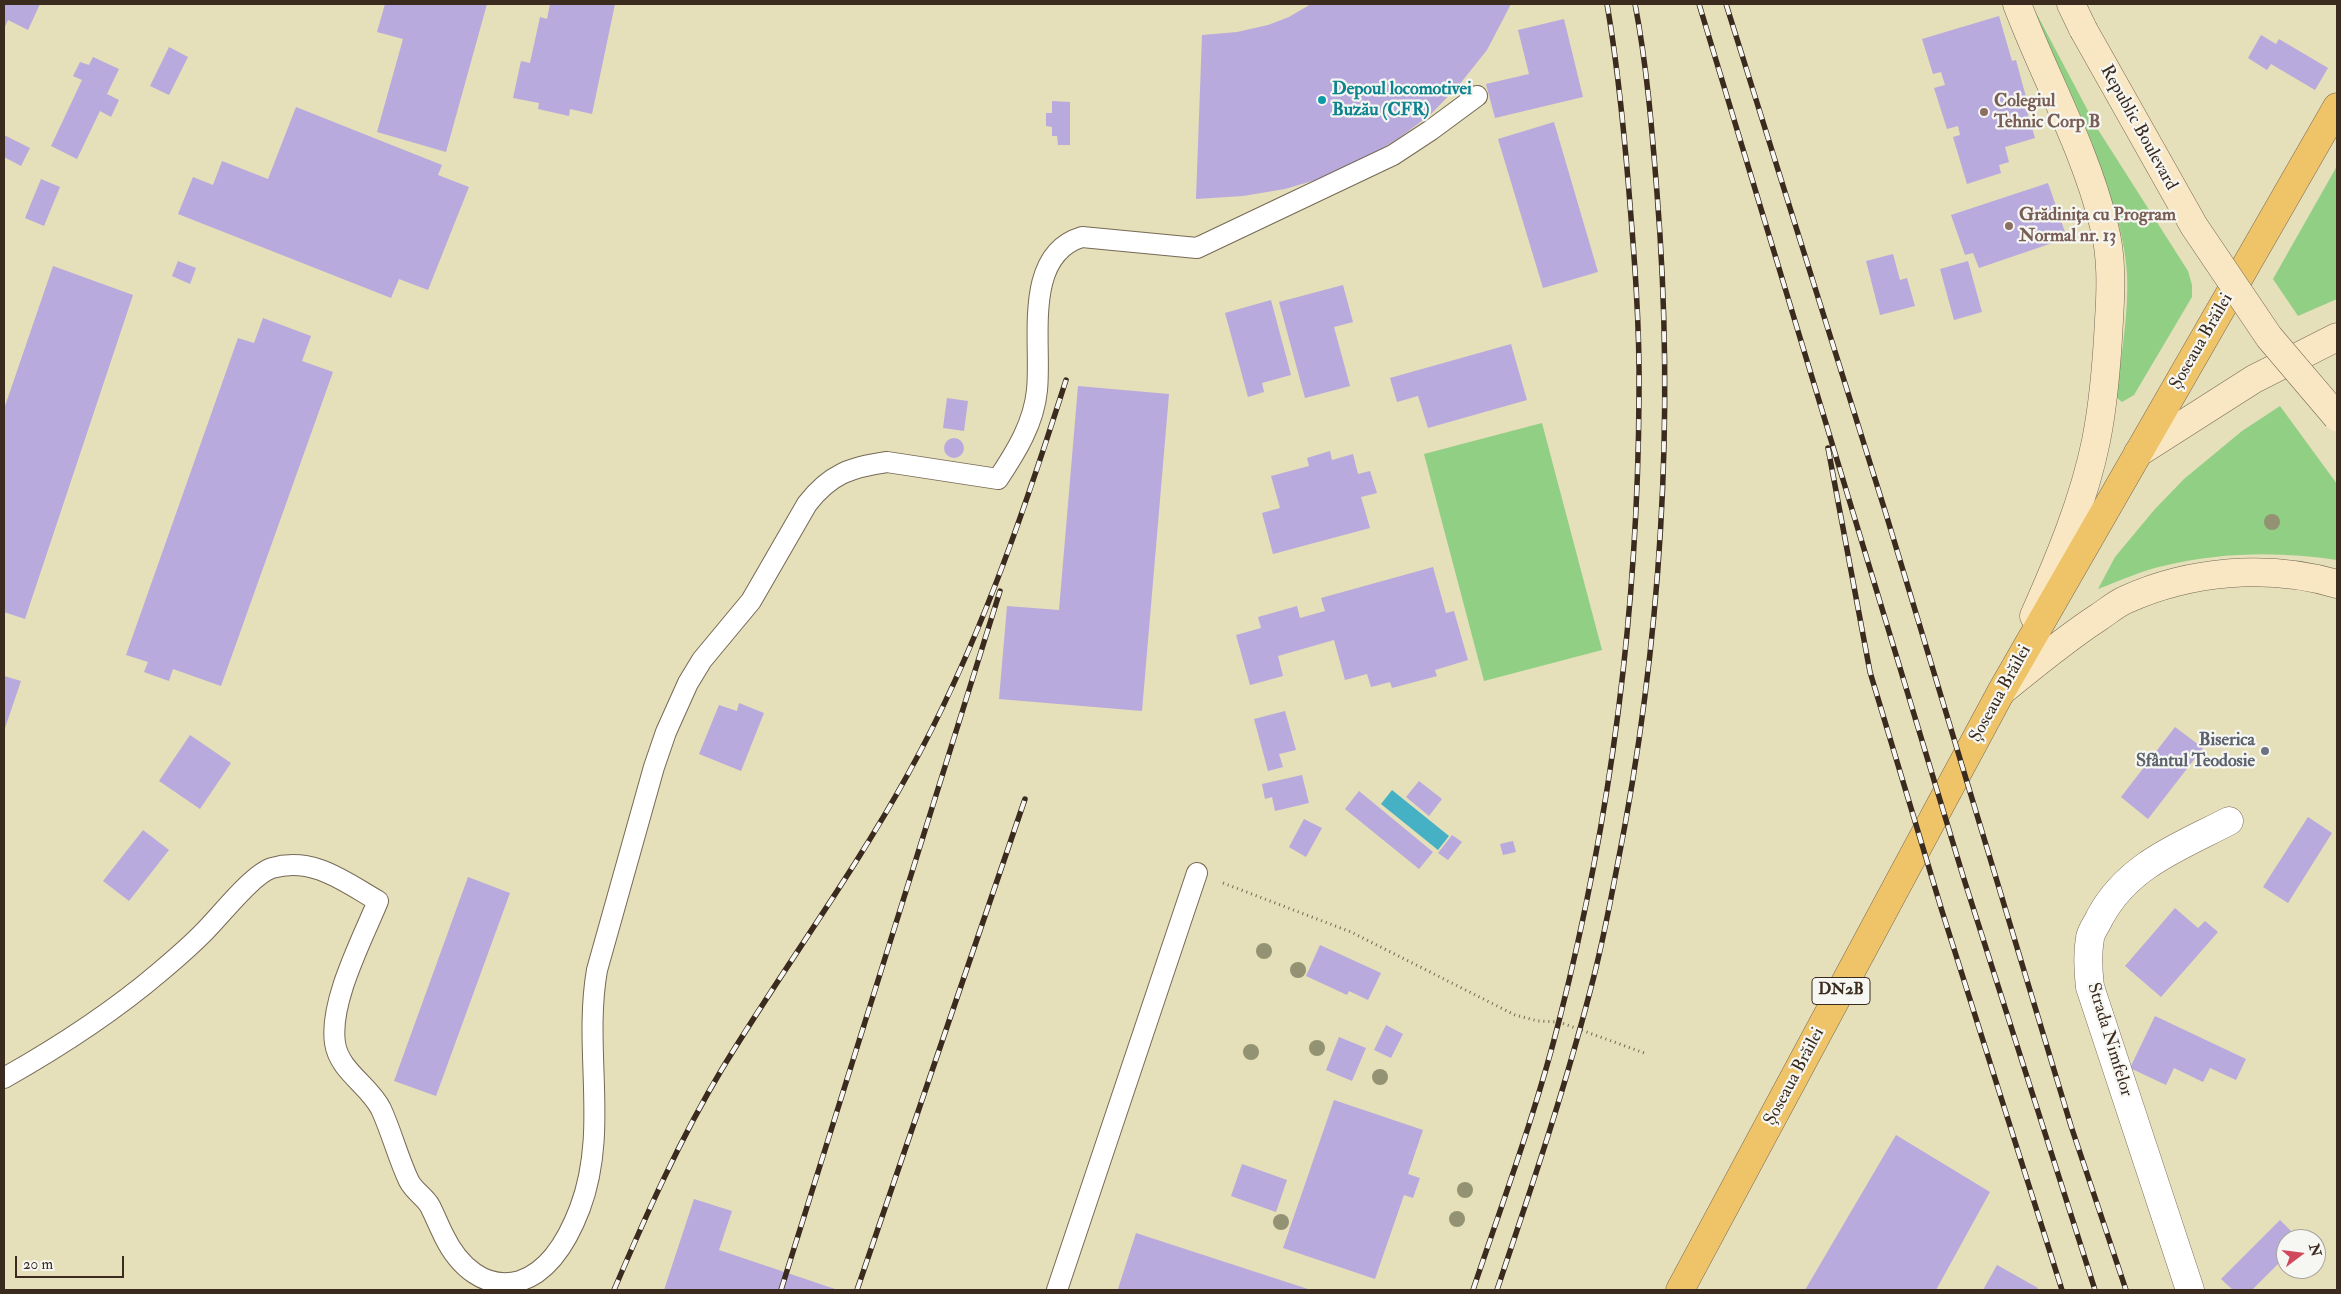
<!DOCTYPE html>
<html>
<head>
<meta charset="utf-8">
<style>
	body { margin:0 }
	#map { position:relative; width:2341px; height:1294px; overflow:hidden; background:#e5dfba; font-family:"IM FELL Double Pica",serif }
	canvas { display:block }
	.frame { position:absolute; inset:0; border:5px solid #3b2a1e; pointer-events:none }
	.north { position:absolute; left:2276px; top:1229px; width:50px; height:50px; box-sizing:border-box; background:#f6f6f2; border:1px solid #aba49d; border-radius:50%; rotate:75deg; font-size:14px; font-weight:700; line-height:20px; text-align:center; color:#3b2a1e }
	.north::after { content:''; display:block; margin:auto; width:18px; height:22px; background:#d1495b; clip-path:polygon(50% 0,100% 100%,50% 72%,0 100%) }
	.scale { position:absolute; left:15px; top:1256px; width:109px; height:22px; box-sizing:border-box; border:2px solid #3b2a1e; border-top:0; padding-left:6px; font-size:15px; line-height:18px; white-space:nowrap; color:#3b2a1e; -webkit-text-stroke:4px #f6f6f2; paint-order:stroke }
</style>
</head>
<body>
<div id="map">
<canvas width="2341" height="1294"></canvas>
<div class="frame"></div>
<div class="north">N</div>
<div class="scale">20 m</div>
</div>
<script>
const ctx = document.querySelector('canvas').getContext('2d');
ctx.lineJoin = 'round';
function paint(path, color) { ctx.fillStyle = color; ctx.fill(path, 'evenodd'); }
function trace(path, color, width, dash) { ctx.strokeStyle = color; ctx.lineWidth = width; ctx.lineCap = dash ? 'butt' : 'round'; ctx.setLineDash(dash || []); ctx.stroke(path); }
function write(font, color, halo, rows, align = 'center') {
  ctx.font = font + ' "IM FELL Double Pica",serif'; ctx.lineWidth = 4.5; ctx.setLineDash([]); ctx.textBaseline = 'middle'; ctx.strokeStyle = halo; ctx.fillStyle = color; for (const [text, x, y, turn = 0] of rows) {
    ctx.save(); ctx.translate(x, y); ctx.rotate((+turn || 0) * Math.PI / 180); ctx.textAlign = isNaN(turn) ? turn : align; if (halo) ctx.strokeText(text, 0, 0); ctx.fillText(text, 0, 0); ctx.restore();
  }
}
const green = new Path2D(`
	M 2032,5 L 2097,128 L 2188,271 L 2192,285 L 2192,297 L 2134,395 L 2122,402 L 2116,397 C 2121,356 2129,314 2127,273 C 2123,209 2091,151 2066,94 C 2054,65 2043,35 2032,5 Z
	M 2337,166 L 2337,299 L 2298,316 L 2273,279 Z
	M 2280,406 L 2337,484 L 2337,560 C 2280,551 2220,552 2163,566 C 2141,571 2119,581 2098,589 L 2115,557 L 2155,509 L 2184,479 L 2242,431 Z
	M 1542,423 L 1602,650 L 1484,681 L 1424,454 Z`);
const water = new Path2D(`
	M 1392,790 L 1449,836 L 1438,850 L 1381,804 Z`);
const building = new Path2D(`
	M 4,4 L 40,4 L 28,30 L 8,20 L 4,29 Z
	M 385,4 L 487,4 L 446,152 L 377,132 L 403,39 L 377,32 Z
	M 550,4 L 615,4 L 592,114 L 570,109 L 569,116 L 538,109 L 539,103 L 513,98 L 521,61 L 530,63 L 540,17 L 547,19 Z
	M 1311,4 L 1511,4 L 1487,50 L 1459,85 L 1431,114 L 1399,138 L 1370,156 L 1329,176 L 1285,189 L 1243,196 L 1196,199 L 1202,35 L 1237,32 L 1268,25 L 1289,17 Z
	M 1999,16 L 2012,61 L 2016,60 L 2026,97 L 2023,98 L 2035,138 L 2005,147 L 2009,162 L 1999,165 L 2001,173 L 1967,184 L 1953,137 L 1960,135 L 1958,126 L 1947,129 L 1934,88 L 1945,85 L 1941,72 L 1933,74 L 1922,39 Z
	M 1564,19 L 1583,97 L 1495,118 L 1486,84 L 1529,74 L 1518,30 Z
	M 2261,35 L 2276,44 L 2279,39 L 2328,68 L 2315,90 L 2271,64 L 2267,70 L 2248,58 Z
	M 169,47 L 188,57 L 169,95 L 150,86 Z
	M 93,57 L 119,69 L 107,94 L 119,100 L 111,117 L 100,111 L 77,159 L 51,146 L 82,80 L 73,76 L 80,62 L 89,65 Z
	M 1052,101 L 1070,102 L 1070,145 L 1058,145 L 1057,136 L 1052,136 L 1052,127 L 1046,126 L 1046,113 L 1052,113 Z
	M 296,107 L 442,165 L 438,175 L 469,187 L 428,290 L 399,279 L 391,298 L 178,214 L 193,177 L 213,185 L 222,161 L 268,179 Z
	M 1554,122 L 1598,272 L 1543,288 L 1498,139 Z
	M 4,135 L 30,148 L 21,166 L 4,157 Z
	M 41,179 L 60,187 L 44,226 L 25,218 Z
	M 2048,183 L 2067,238 L 1979,268 L 1973,253 L 1965,255 L 1951,215 Z
	M 1893,254 L 1900,280 L 1907,278 L 1915,306 L 1880,315 L 1866,261 Z
	M 178,261 L 196,268 L 190,284 L 172,276 Z
	M 1968,261 L 1982,312 L 1954,320 L 1940,269 Z
	M 53,266 L 133,295 L 25,619 L 4,612 L 4,409 Z
	M 1343,285 L 1353,322 L 1334,327 L 1350,386 L 1305,398 L 1279,302 Z
	M 1271,300 L 1291,375 L 1262,383 L 1264,392 L 1248,397 L 1225,313 Z
	M 263,318 L 311,336 L 302,361 L 333,372 L 221,686 L 173,669 L 169,681 L 144,672 L 148,662 L 126,655 L 238,338 L 254,343 Z
	M 1511,344 L 1527,400 L 1428,428 L 1418,396 L 1397,402 L 1390,378 Z
	M 1078,386 L 1169,394 L 1142,711 L 999,699 L 1007,606 L 1059,610 Z
	M 947,398 L 968,401 L 964,431 L 943,428 Z
	M944 448a10 10 0 1 1 20 0a10 10 0 1 1-20 0Z
	M 1330,451 L 1332,460 L 1353,454 L 1358,474 L 1370,471 L 1377,493 L 1361,497 L 1370,528 L 1273,554 L 1262,513 L 1280,508 L 1271,476 L 1309,466 L 1307,458 Z
	M 1433,567 L 1446,613 L 1454,611 L 1468,660 L 1435,670 L 1437,676 L 1392,688 L 1390,682 L 1371,687 L 1367,674 L 1345,680 L 1334,640 L 1278,656 L 1283,676 L 1250,685 L 1236,635 L 1261,628 L 1258,617 L 1297,606 L 1300,618 L 1325,611 L 1321,598 Z
	M 4,676 L 21,681 L 4,731 Z
	M 739,703 L 764,713 L 741,771 L 699,754 L 719,705 L 737,711 Z
	M 1285,711 L 1296,750 L 1279,754 L 1283,767 L 1268,771 L 1254,719 Z
	M 2175,727 L 2203,748 L 2148,819 L 2121,797 Z
	M 190,735 L 231,763 L 200,809 L 159,781 Z
	M 1302,775 L 1309,803 L 1275,811 L 1272,797 L 1265,799 L 1262,784 Z
	M 1419,781 L 1442,799 L 1429,816 L 1406,797 Z
	M 1359,791 L 1433,852 L 1419,869 L 1345,809 Z
	M 2308,817 L 2332,833 L 2288,903 L 2263,887 Z
	M 1304,819 L 1322,828 L 1306,857 L 1289,847 Z
	M 143,830 L 169,850 L 129,901 L 103,881 Z
	M 1452,835 L 1462,842 L 1448,860 L 1438,853 Z
	M 1513,841 L 1516,852 L 1503,855 L 1500,844 Z
	M 468,877 L 510,893 L 436,1096 L 394,1081 Z
	M 2175,908 L 2198,928 L 2205,921 L 2218,932 L 2161,997 L 2125,966 Z
	M 1320,945 L 1381,973 L 1368,1000 L 1349,991 L 1347,995 L 1306,976 Z
	M 2155,1016 L 2246,1059 L 2236,1080 L 2210,1068 L 2203,1082 L 2174,1068 L 2166,1085 L 2130,1068 Z
	M 1386,1025 L 1403,1034 L 1391,1058 L 1374,1050 Z
	M 1339,1037 L 1366,1048 L 1352,1081 L 1326,1070 Z
	M 1334,1100 L 1423,1130 L 1408,1174 L 1420,1178 L 1413,1198 L 1404,1195 L 1375,1279 L 1283,1248 Z
	M 1896,1135 L 1990,1192 L 1936,1290 L 1805,1290 Z
	M 1242,1164 L 1287,1180 L 1276,1212 L 1231,1196 Z
	M 694,1199 L 732,1211 L 719,1250 L 838,1290 L 664,1290 Z
	M 2280,1220 L 2299,1239 L 2286,1239 L 2286,1256 L 2252,1290 L 2233,1290 L 2221,1279 Z
	M 1136,1233 L 1311,1290 L 1121,1290 L 1118,1289 Z
	M 1997,1265 L 2038,1288 L 2037,1290 L 1983,1290 Z`);
const path = new Path2D(`
	M 1223,883 L 1351,932 L 1515,1015 L 1538,1021 L 1559,1022 L 1647,1054`);
const lane = new Path2D(`
	M 4,1078 C 59,1047 113,1012 161,971 C 174,960 188,948 201,935 C 218,919 252,874 272,868 C 313,856 345,882 378,901 C 362,940 329,1002 335,1043 C 339,1071 369,1085 381,1109 C 392,1133 398,1158 409,1181 C 414,1191 425,1197 430,1206 C 435,1216 439,1226 444,1236 C 458,1265 485,1291 520,1281 C 551,1271 569,1237 580,1208 C 609,1131 583,1050 597,970 L 654,767 L 666,732 L 688,683 L 702,660 L 751,601 L 807,504 C 830,474 851,467 887,462 L 998,479 C 1016,452 1034,423 1037,390 C 1042,343 1022,255 1082,237 L 1197,248 L 1393,155 L 1431,130 L 1477,96
	M 1057,1290 L 1197,873`);
const street = new Path2D(`
	M 2190,1290 L 2090,987 C 2088,970 2087,955 2090,938 C 2091,931 2097,924 2100,917 C 2128,865 2179,847 2229,821`);
const secondary = new Path2D(`
	M 2017,4 C 2045,78 2085,148 2104,226 C 2112,256 2111,289 2109,320 C 2107,361 2104,401 2096,441 C 2084,500 2059,560 2034,616
	M 2071,4 L 2083,29
	M 2138,453 L 2254,379 L 2337,337
	M 2002,691 C 2034,665 2065,639 2099,617 C 2108,611 2116,604 2125,600 C 2191,570 2268,564 2337,584`);
const primary = new Path2D(`
	M 1680,1290 L 2001,692 L 2337,107`);
const rail = new Path2D(`
	M 1699,4 L 1963,876 L 2095,1290
	M 1726,4 L 1886,514 L 2071,1126 L 2126,1290
	M 1828,448 L 1870,672 L 1942,911 L 2062,1290
	M 614,1290 C 646,1215 680,1139 722,1069 C 782,970 852,876 908,774 C 977,650 1023,515 1066,380
	M 781,1290 L 1000,591
	M 857,1290 L 1025,799
	M 1473,1290 C 1503,1201 1536,1112 1559,1021 C 1611,818 1638,606 1639,396 C 1640,324 1634,252 1628,180 C 1623,121 1617,62 1607,4
	M 1497,1290 C 1532,1186 1567,1083 1594,976 C 1603,940 1610,904 1617,867 C 1661,646 1675,418 1657,193 C 1652,130 1647,66 1635,4`);
const secondaryBridge = new Path2D(`
	M 2083,29 L 2194,226 L 2269,337 L 2337,417`);
const trees = [
	[2272,522],
	[1264,951],
	[1298,970],
	[1317,1048],
	[1251,1052],
	[1380,1077],
	[1465,1190],
	[1457,1219],
	[1281,1222]
];
const markers = [
	[1322,100,5,"#0f9aa8"],
	[1984,112,5,"#8d6e63"],
	[2009,226,5,"#8d6e63"],
	[2265,751,5,"#6b7280"]
];
const shields = [
	[1841,991,58]
];
const shieldNames = [
	["DN2B",1841,991]
];
const cultureNames = [
	["Depoul locomotivei",1332,90],
	["Buzău (CFR)",1332,111]
];
const educationNames = [
	["Colegiul",1994,102],
	["Tehnic Corp B",1994,123],
	["Grădinița cu Program",2019,216],
	["Normal nr. 13",2019,237]
];
const streetNames = [
	["Republic Boulevard",2138,128,61],
	["Șoseaua Brăilei",2202,342,-60],
	["Șoseaua Brăilei",2001,694,-61],
	["Strada Nimfelor",2109,1040,73],
	["Șoseaua Brăilei",1795,1077,-62]
];
const worshipNames = [
	["Biserica",2255,741],
	["Sfântul Teodosie",2255,762]
];
paint(green, '#91cf85');
paint(water, '#46b1c4');
paint(building, '#b8aadd');
trace(lane, '#766955', 22);
trace(street, '#766955', 29);
trace(secondary, '#766955', 29);
trace(primary, '#766955', 29);
trace(path, '#766955', 3, [1, 4]);
trace(lane, '#fff', 20);
trace(street, '#fff', 28);
trace(secondary, '#f9e7c3', 28);
trace(primary, '#efc469', 28);
trace(rail, '#3b2a1e', 5.5);
trace(rail, '#f6f6f2', 4, [11]);
trace(secondaryBridge, '#766955', 29, []);
trace(secondaryBridge, '#f9e7c3', 28);
ctx.fillStyle = '#939272';
for (const [x, y] of trees) { ctx.beginPath(); ctx.arc(x, y, 8, 0, 2 * Math.PI); ctx.fill(); }
for (const [x, y, r, color] of markers) { const dot = new Path2D(); dot.arc(x, y, r, 0, 2 * Math.PI); ctx.fillStyle = color; ctx.fill(dot); trace(dot, '#f6f6f2', 2); }
for (const [x, y, w] of shields) { const box = new Path2D(); box.roundRect(x - w / 2, y - 13.5, w, 27, 4); ctx.fillStyle = '#f6f6f2'; ctx.fill(box); trace(box, '#3b2a1e', 1); }
write('bold 16px', '#3b2a1e', null, shieldNames);
write('bold 18px', '#0d838f', '#f6f6f2', cultureNames, 'left');
write('bold 18px', '#785e54', '#f6f6f2', educationNames, 'left');
write('18px', '#3b2a1e', '#f6f6f2', streetNames);
write('bold 18px', '#5b616d', '#f6f6f2', worshipNames, 'right');
</script>
</body>
</html>
